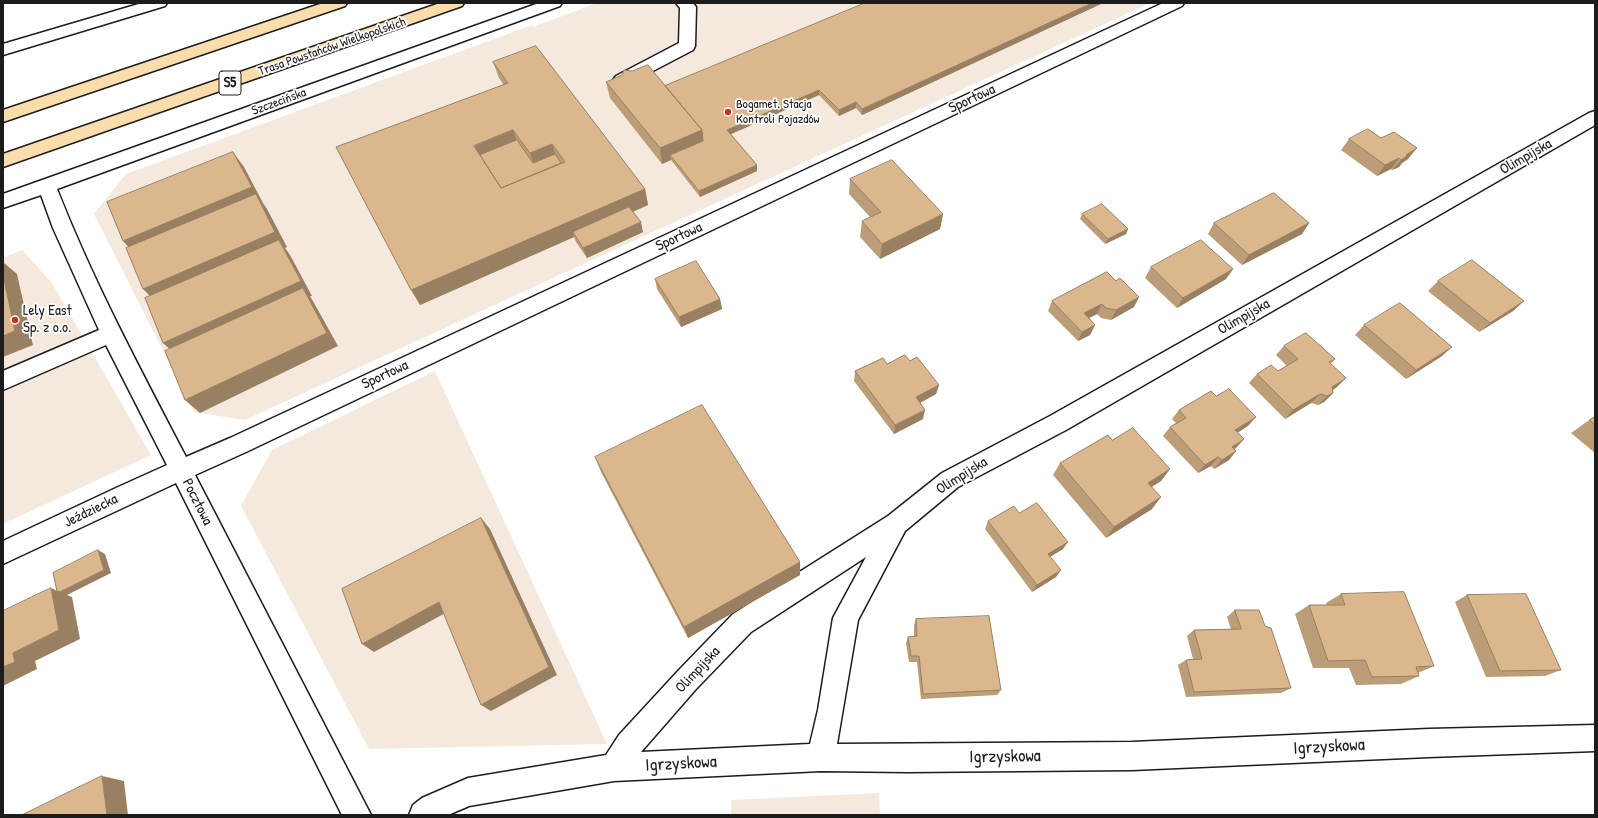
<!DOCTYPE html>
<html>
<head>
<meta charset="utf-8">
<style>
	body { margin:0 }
	#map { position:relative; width:1598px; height:818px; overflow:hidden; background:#fff; font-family:"Patrick Hand",sans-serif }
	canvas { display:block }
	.frame { position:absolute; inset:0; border:4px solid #1c1c1c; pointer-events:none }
</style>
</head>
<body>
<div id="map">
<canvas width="1598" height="818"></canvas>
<div class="frame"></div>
</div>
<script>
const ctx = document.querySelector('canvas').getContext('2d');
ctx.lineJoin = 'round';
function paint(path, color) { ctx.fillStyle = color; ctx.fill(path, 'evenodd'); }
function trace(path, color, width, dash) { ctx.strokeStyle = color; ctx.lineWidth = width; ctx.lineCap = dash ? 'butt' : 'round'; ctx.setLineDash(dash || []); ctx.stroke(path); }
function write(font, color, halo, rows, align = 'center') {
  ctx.font = font + ' "Patrick Hand",sans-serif'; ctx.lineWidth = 3.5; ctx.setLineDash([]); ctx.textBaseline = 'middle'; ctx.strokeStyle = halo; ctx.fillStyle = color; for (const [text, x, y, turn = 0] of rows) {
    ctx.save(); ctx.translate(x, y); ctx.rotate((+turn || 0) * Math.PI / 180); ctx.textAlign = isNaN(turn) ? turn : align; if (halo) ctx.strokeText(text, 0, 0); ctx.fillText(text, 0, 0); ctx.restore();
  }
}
const built = new Path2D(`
	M 597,3 L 1150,3 L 245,420 L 194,412 L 94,214 L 126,174 L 532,25 L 533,27 Z
	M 22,250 L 52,283 L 151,455 L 3,524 L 3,258 Z
	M 435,371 L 607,744 L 369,749 L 241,506 L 272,450 Z
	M 879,793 L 880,815 L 731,815 L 731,800 Z`);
const minor = new Path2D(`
	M 142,3 L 167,3 L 165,6 L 3,55 L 3,44 Z
	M 539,3 L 562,3 L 560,6 L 57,189 C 93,281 140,369 186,457 L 230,438 L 1163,3 L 1184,3 L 1182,6 L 246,452 L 195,475 L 371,815 L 342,815 L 176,483 L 3,564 L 3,541 L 116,488 L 167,465 L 106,345 L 3,390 L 3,371 L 99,330 L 53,228 L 41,195 L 3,208 L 3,194 Z
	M 676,3 L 693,3 L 696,7 L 695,46 L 693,50 L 628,84 L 622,86 L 616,84 L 613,80 L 616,76 L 679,43 L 680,8 Z
	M 1595,111 L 1595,125 L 1066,430 L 958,487 L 905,531 L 858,620 L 837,744 L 1132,742 L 1429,729 L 1595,725 L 1595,751 L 1429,757 L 1132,770 L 908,772 L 821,771 L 614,781 L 469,806 L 448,815 L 409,815 L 413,805 L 422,798 L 468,778 L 606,755 L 619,735 L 678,671 L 733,614 L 888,516 L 942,473 L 1050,416 L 1589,113 ZM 866,557 L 833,618 L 818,710 L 810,744 L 641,752 L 696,689 L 751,632 Z`);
const highway = new Path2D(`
	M 323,3 L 347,3 L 345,6 L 3,122 L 3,110 Z
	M 440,3 L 464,3 L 462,6 L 3,167 L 3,154 Z`);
const wall = new Path2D(`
	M 1103,3 L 862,115 L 856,108 L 839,116 L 819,95 L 730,134 L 757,165 L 757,171 L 700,197 L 671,160 L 662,164 L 610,98 L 606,82 L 665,86 Z
	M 493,62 L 645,189 L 648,205 L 633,212 L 643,232 L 587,258 L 576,242 L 574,237 L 420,305 L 503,84 L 499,78 Z
	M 1349,139 L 1408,159 L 1402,163 L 1399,167 L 1392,170 L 1391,169 L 1377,176 L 1341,150 Z
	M 850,179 L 943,214 L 940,229 L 880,259 L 860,237 L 862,221 L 870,217 L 849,194 Z
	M 1082,214 L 1128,229 L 1126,234 L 1105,244 L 1080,219 Z
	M 1214,223 L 1309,223 L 1302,234 L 1242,265 L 1208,234 Z
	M 1151,267 L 1233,269 L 1226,279 L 1177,308 L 1145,278 Z
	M 1107,272 L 1134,307 L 1111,320 L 1101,318 L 1097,314 L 1089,318 L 1095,325 L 1090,335 L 1078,341 L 1048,311 L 1052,301 Z
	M 655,279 L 720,299 L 722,309 L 681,327 L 657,289 Z
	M 1438,281 L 1524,301 L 1513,311 L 1479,332 L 1428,291 Z
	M 1364,325 L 1442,356 L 1406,379 L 1355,335 Z
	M 1284,346 L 1335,359 L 1330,364 L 1337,387 L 1333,390 L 1333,393 L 1324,402 L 1318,405 L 1311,403 L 1285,419 L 1249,383 L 1257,374 L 1278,371 L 1287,366 L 1276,355 Z
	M 910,361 L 939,385 L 936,394 L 920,403 L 923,419 L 894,434 L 854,381 L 855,371 L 887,364 Z
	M 1216,396 L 1248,426 L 1237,433 L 1236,448 L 1234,449 L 1236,451 L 1229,460 L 1214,469 L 1211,466 L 1198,473 L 1163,436 L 1170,427 L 1176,423 L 1172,419 L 1179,410 Z
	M 1595,416 L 1595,453 L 1571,433 Z
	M 1112,440 L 1170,469 L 1161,481 L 1152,487 L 1152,509 L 1106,538 L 1053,475 L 1060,463 Z
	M 595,457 L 800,575 L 688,638 L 601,472 Z
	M 1019,513 L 1063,549 L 1050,557 L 1056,577 L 1032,592 L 985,529 L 988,521 Z
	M 1341,594 L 1434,666 L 1418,673 L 1419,676 L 1401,684 L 1356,685 L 1349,668 L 1313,668 L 1295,614 L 1309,605 L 1327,605 L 1326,603 Z
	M 1467,595 L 1561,670 L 1545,676 L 1486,677 L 1455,602 Z
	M 1235,610 L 1265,626 L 1291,688 L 1281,693 L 1186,697 L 1178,665 L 1186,660 L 1193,659 L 1187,636 L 1194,630 L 1231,629 L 1227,617 Z
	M 916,619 L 1001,690 L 997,695 L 921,699 L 917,662 L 909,662 L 906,643 L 908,637 L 914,636 L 914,625 Z`);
const shadedWall = new Path2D(`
	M 1092,3 L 1103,3 L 862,115 L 862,109 Z
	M 819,90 L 819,95 L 727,136 L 727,130 Z
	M 856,102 L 856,108 L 839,116 L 839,110 Z
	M 513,130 L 519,146 L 481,161 L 474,146 Z
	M 702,130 L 704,146 L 670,155 L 671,160 L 662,164 L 660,148 Z
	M 552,144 L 557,160 L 535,169 L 530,153 Z
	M 1417,148 L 1408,159 L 1402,163 L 1399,167 L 1392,170 L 1406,155 Z
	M 233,152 L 244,167 L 263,203 L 267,209 L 287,247 L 285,248 L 290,255 L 312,296 L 310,296 L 314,303 L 338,346 L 200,413 L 185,400 L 178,357 L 163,343 L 158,304 L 143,289 L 137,256 L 123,241 Z
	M 1399,158 L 1391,169 L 1377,176 L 1385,165 Z
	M 757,165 L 757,171 L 700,197 L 699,191 Z
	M 645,189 L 648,205 L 576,236 L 573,232 L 574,237 L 420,305 L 411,290 Z
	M 943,214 L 940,229 L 880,259 L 882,244 Z
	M 641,222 L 643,232 L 587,258 L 583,248 Z
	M 1309,223 L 1302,234 L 1242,265 L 1249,255 Z
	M 1128,229 L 1126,234 L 1105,244 L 1108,239 Z
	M 3,262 L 17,274 L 33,345 L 3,357 Z
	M 1233,269 L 1226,279 L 1177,308 L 1183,298 Z
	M 1139,297 L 1134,307 L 1111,320 L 1116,310 Z
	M 720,299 L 722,309 L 681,327 L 679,317 Z
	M 1524,301 L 1513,311 L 1479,332 L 1490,323 Z
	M 1102,304 L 1097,314 L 1079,323 L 1084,313 Z
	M 1095,325 L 1090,335 L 1078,341 L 1082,332 Z
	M 1452,347 L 1442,356 L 1406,379 L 1416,370 Z
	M 1346,378 L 1337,387 L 1323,396 L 1332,387 Z
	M 939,385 L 936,394 L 914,406 L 916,397 Z
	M 1333,393 L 1324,402 L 1318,405 L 1327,396 Z
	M 1320,394 L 1311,403 L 1285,419 L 1293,410 Z
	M 925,410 L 923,419 L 894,434 L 895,425 Z
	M 1256,417 L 1248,426 L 1227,439 L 1235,430 Z
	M 1244,439 L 1236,448 L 1224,455 L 1232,447 Z
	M 1236,451 L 1229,460 L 1214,469 L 1222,460 Z
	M 1218,457 L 1211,466 L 1198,473 L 1205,465 Z
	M 1170,469 L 1161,481 L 1139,494 L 1148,483 Z
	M 1161,497 L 1152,509 L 1106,538 L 1114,527 Z
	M 481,518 L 490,529 L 557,675 L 491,711 L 481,705 Z
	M 1068,542 L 1063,549 L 1043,561 L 1048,554 Z
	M 98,550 L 105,554 L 111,573 L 67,595 L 72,597 L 80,639 L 35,661 L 37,669 L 3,686 L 3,667 L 13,653 L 51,588 L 60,592 Z
	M 800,562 L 800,575 L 688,638 L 684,627 Z
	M 1061,570 L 1056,577 L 1032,592 L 1037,585 Z
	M 439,602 L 449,611 L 374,652 L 362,644 Z
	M 102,776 L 124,781 L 128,815 L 107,815 Z`);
const building = new Path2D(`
	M 865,3 L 1092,3 L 862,109 L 856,102 L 839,110 L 819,90 L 727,130 L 757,165 L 699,191 L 670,155 L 703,141 L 702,130 L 665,86 Z
	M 536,46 L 645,189 L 411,290 L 336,147 L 508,83 L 493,62 ZM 513,130 L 530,153 L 552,144 L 565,162 L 501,188 L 474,146 Z
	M 648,65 L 702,130 L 660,148 L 606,82 L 622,75 L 624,70 L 632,71 Z
	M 1368,129 L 1381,138 L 1394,132 L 1417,148 L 1406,155 L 1407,156 L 1401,160 L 1399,158 L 1385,165 L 1349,139 Z
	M 517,140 L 533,163 L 555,154 L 561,163 L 501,188 L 480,155 Z
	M 233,152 L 252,187 L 123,241 L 107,202 Z
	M 892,160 L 943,214 L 882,244 L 862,221 L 881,212 L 850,179 Z
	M 1274,193 L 1309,223 L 1249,255 L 1214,223 Z
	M 256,194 L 275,232 L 143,289 L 126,248 Z
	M 1102,204 L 1128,229 L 1108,239 L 1082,214 Z
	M 629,207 L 641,222 L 583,248 L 573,232 Z
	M 279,240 L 301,281 L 163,343 L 145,298 Z
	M 1201,240 L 1233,269 L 1183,298 L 1151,267 Z
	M 1472,260 L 1524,301 L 1490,323 L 1438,281 Z
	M 696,261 L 720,299 L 679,317 L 655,279 Z
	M 1107,272 L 1116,281 L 1120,278 L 1139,297 L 1116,310 L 1106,308 L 1102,304 L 1084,313 L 1095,325 L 1082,332 L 1052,301 Z
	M 3,275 L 15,331 L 3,336 Z
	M 303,288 L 327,333 L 185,400 L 165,351 Z
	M 1400,303 L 1452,347 L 1416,370 L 1364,325 Z
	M 1306,333 L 1335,359 L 1329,362 L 1346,378 L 1332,387 L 1333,393 L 1327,396 L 1320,394 L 1293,410 L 1257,374 L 1271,365 L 1278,371 L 1298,359 L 1284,346 Z
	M 905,355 L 910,361 L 917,357 L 939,385 L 916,397 L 925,410 L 895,425 L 855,371 L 883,358 L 887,364 Z
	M 1229,389 L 1256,417 L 1235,430 L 1244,439 L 1232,447 L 1236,451 L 1222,460 L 1218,457 L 1205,465 L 1170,427 L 1186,418 L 1179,410 L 1211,391 L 1216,396 Z
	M 702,405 L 800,562 L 684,627 L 595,457 Z
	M 1595,417 L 1595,425 L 1590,420 Z
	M 1133,428 L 1170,469 L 1148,483 L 1161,497 L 1114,527 L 1060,463 L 1108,435 L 1112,440 Z
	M 1037,503 L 1068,542 L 1048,554 L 1061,570 L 1037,585 L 988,521 L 1014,506 L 1019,513 Z
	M 481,518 L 549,667 L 481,705 L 439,602 L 362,644 L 342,589 Z
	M 98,550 L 104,570 L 60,592 L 57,591 L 53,573 Z
	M 51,588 L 59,630 L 13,653 L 15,662 L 3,667 L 3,611 Z
	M 1404,592 L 1434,666 L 1416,667 L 1419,676 L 1372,677 L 1365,660 L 1328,661 L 1309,605 L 1345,605 L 1341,594 Z
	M 1526,594 L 1561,670 L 1500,671 L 1467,595 Z
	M 1235,610 L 1259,610 L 1265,626 L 1271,628 L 1291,688 L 1194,692 L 1186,660 L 1202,659 L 1194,630 L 1241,629 Z
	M 989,616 L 1001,690 L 923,694 L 919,656 L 911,656 L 908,637 L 917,636 L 916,619 Z
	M 102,776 L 107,815 L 22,815 Z`);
const markers = [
	[728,112,4,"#c8321e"],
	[15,320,4,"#c8321e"]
];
const farStreetnames = [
	["Trasa Powstańców Wielkopolskich",332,47,-19],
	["Szczecińska",279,102,-20]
];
const farPoinames = [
	["Bogamet. Stacja",736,105],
	["Kontroli Pojazdów",736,120]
];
const shields = [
	[230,83,22]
];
const shieldNames = [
	["S5",230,83]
];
const streetNames = [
	["Sportowa",972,99,-25],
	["Olimpijska",1526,157,-30],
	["Sportowa",679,237,-25],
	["Olimpijska",1244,317,-30],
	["Sportowa",385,375,-25],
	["Olimpijska",962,476,-32],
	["Pocztowa",197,502,63],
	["Jeździecka",91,511,-26],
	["Olimpijska",698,670,-47]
];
const poiNames = [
	["Lely East",23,311],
	["Sp. z o.o.",23,328]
];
const nearStreetnames = [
	["Igrzyskowa",1329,747,-3],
	["Igrzyskowa",1005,757,-1],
	["Igrzyskowa",681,764,-3]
];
paint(built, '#f4e9dc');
trace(minor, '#1c1c1c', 3);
trace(highway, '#1c1c1c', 3);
paint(minor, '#fff');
paint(highway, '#fbddab');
paint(wall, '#bb9d78');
paint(shadedWall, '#998062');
paint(building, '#dab78c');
trace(building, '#998062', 1);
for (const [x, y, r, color] of markers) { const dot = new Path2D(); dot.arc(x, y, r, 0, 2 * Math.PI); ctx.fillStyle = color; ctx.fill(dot); trace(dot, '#fff', 1.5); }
write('13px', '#1c1c1c', '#fff', farStreetnames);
write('13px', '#1c1c1c', '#fff', farPoinames, 'left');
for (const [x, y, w] of shields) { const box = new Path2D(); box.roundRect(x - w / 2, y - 12, w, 24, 3); ctx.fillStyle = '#fff'; ctx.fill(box); trace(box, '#1c1c1c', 1); }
write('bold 14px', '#1c1c1c', null, shieldNames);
write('15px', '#1c1c1c', '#fff', streetNames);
write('15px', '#1c1c1c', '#fff', poiNames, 'left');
write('18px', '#1c1c1c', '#fff', nearStreetnames);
</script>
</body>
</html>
